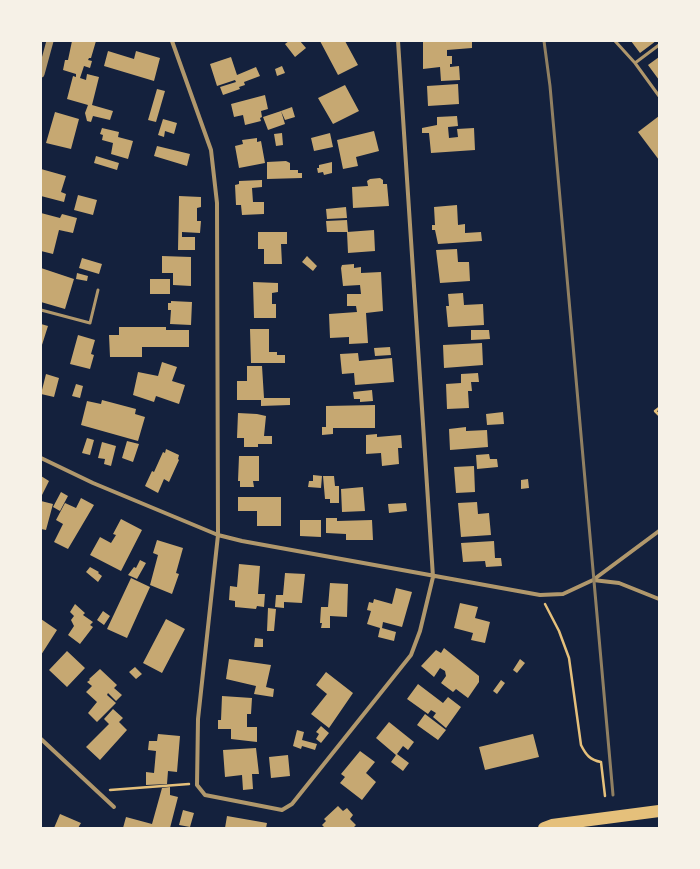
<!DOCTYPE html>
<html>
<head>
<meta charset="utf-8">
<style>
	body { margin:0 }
	#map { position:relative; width:700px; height:869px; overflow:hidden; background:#14213d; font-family:Barlow,sans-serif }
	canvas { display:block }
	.frame { position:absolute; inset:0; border:42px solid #f6f1e7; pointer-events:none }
</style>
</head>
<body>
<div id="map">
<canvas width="700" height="869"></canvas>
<div class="frame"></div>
</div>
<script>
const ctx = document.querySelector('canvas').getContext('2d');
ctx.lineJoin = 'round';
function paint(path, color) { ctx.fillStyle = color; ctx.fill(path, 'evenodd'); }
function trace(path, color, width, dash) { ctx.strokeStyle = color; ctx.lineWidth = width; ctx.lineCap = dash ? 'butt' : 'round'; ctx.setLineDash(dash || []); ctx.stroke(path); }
const building = new Path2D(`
	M 72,41 L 96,41 L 91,58 L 89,58 L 88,60 L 92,61 L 90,68 L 84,66 L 80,78 L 86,80 L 87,74 L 99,77 L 92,105 L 113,111 L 110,120 L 93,116 L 91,122 L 87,121 L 85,113 L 88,105 L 67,99 L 73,76 L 76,77 L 76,74 L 63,70 L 65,60 L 68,60 Z
	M 289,41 L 300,41 L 306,48 L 295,57 L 285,44 Z
	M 320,41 L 345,41 L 358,65 L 338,75 Z
	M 423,41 L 472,41 L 472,48 L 447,50 L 447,56 L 452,56 L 452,64 L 450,64 L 450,67 L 459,66 L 460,80 L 441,81 L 440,67 L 423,69 Z
	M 631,41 L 656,41 L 640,53 Z
	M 108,51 L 134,59 L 136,51 L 160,58 L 154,81 L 104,66 Z
	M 231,57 L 237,75 L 256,67 L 260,76 L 244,82 L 245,85 L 239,87 L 240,89 L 223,95 L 220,87 L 236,82 L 235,80 L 217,86 L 210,64 Z
	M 659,57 L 659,80 L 648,65 Z
	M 282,66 L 285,73 L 277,76 L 275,69 Z
	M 458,84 L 459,104 L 428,106 L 427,86 Z
	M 345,85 L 359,111 L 333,124 L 318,98 Z
	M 157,89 L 165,91 L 156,122 L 148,120 Z
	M 265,95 L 268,109 L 261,111 L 262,117 L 260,118 L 261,121 L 245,125 L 243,115 L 234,117 L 231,104 Z
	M 292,107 L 295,117 L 285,120 L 281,111 Z
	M 281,111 L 285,124 L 268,130 L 263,117 Z
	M 55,112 L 79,119 L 71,149 L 46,143 Z
	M 457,116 L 458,126 L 448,127 L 449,138 L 458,137 L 457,129 L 474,128 L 475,150 L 431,153 L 429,133 L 422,133 L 422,128 L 437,125 L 437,117 Z
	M 659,116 L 659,160 L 638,132 Z
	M 163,119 L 177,123 L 174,134 L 165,131 L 164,137 L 158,135 Z
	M 102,128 L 119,132 L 118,137 L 133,141 L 128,159 L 111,154 L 113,143 L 102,140 L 103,135 L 100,134 Z
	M 374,131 L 379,151 L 356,157 L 358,166 L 343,169 L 337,140 Z
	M 282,133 L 283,145 L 276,146 L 274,134 Z
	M 330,133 L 333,147 L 314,151 L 311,138 Z
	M 257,138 L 257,142 L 261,141 L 265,163 L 239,168 L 235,146 L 243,144 L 242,140 Z
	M 157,146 L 190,154 L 187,166 L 154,156 Z
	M 96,156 L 119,163 L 117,170 L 94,163 Z
	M 286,161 L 290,163 L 290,170 L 298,170 L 298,173 L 302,173 L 302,178 L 267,179 L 267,162 Z
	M 332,162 L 332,173 L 324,175 L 323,172 L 318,173 L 317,168 L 319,168 L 319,165 Z
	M 41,169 L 66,176 L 61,192 L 66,194 L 64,202 L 41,196 Z
	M 380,178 L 383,180 L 383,184 L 387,184 L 389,206 L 353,208 L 352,187 L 368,186 L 367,181 L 370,179 Z
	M 262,180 L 262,187 L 252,188 L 253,202 L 264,202 L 264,214 L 242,215 L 241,205 L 236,205 L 235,185 L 239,184 L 239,181 Z
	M 78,195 L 97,200 L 93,215 L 74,210 Z
	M 179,196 L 201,197 L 201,207 L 197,208 L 197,221 L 201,221 L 200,233 L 182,232 L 182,237 L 195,237 L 195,250 L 178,250 Z
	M 457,205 L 458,225 L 465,224 L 465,233 L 481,232 L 482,241 L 438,244 L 435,230 L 432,230 L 432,225 L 435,225 L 434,207 Z
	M 346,207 L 347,218 L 327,219 L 326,209 Z
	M 41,213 L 60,218 L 62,214 L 77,218 L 73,233 L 59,230 L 53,254 L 41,251 Z
	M 347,220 L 348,232 L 327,232 L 326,221 Z
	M 374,230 L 375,251 L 348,253 L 347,232 Z
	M 258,232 L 287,232 L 287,244 L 281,244 L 282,264 L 264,264 L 264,249 L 258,249 Z
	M 457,249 L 458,262 L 469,262 L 470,281 L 440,283 L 436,250 Z
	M 162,256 L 191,257 L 191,286 L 173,285 L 173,273 L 162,273 Z
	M 307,256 L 317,266 L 313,271 L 302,262 Z
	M 82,258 L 102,264 L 99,274 L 79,268 Z
	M 354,264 L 354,268 L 361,267 L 361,273 L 381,272 L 383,311 L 366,313 L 368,343 L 349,344 L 349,337 L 330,338 L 329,314 L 357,312 L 356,306 L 347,306 L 347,294 L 361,294 L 360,285 L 343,286 L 341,268 L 342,265 Z
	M 41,268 L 74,279 L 65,309 L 41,302 Z
	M 77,273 L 88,276 L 87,281 L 76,279 Z
	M 150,279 L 170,279 L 170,294 L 150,294 Z
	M 253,282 L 278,283 L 278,292 L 272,293 L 272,304 L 276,304 L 276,318 L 254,318 Z
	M 463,293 L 464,305 L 483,304 L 484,325 L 448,327 L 446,306 L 449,306 L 448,294 Z
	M 171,301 L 192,302 L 191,325 L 170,324 L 171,310 L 168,310 L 168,303 L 171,303 Z
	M 41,324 L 48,326 L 41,348 Z
	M 119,327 L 166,327 L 166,330 L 189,330 L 189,347 L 142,347 L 142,357 L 110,357 L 109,335 L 119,335 Z
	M 250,329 L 269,329 L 269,352 L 277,352 L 277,355 L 285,355 L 285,363 L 251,363 Z
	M 471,330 L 489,330 L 490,339 L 471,340 Z
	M 78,335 L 95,340 L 91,354 L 94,355 L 90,369 L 70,364 Z
	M 482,343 L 483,365 L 444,368 L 443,345 Z
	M 390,347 L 391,355 L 375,356 L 374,348 Z
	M 358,353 L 359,361 L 392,358 L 394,382 L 355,385 L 354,373 L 342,374 L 340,354 Z
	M 162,362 L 177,367 L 172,381 L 185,385 L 179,404 L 156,396 L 154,402 L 133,395 L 138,372 L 158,376 Z
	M 247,366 L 262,366 L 264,398 L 290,398 L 290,405 L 261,406 L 261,400 L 237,400 L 237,381 L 247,381 Z
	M 478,373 L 479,382 L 471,382 L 472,391 L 468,391 L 469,408 L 447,409 L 446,384 L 461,383 L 461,374 Z
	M 46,374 L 59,378 L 54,397 L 41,394 Z
	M 76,384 L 83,386 L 80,398 L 72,396 Z
	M 372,390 L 373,401 L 360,402 L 360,399 L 354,399 L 353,392 Z
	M 102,400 L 136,409 L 135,414 L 145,417 L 138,441 L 81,425 L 87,401 L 101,404 Z
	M 375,405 L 375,428 L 333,428 L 333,434 L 322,435 L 322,427 L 326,427 L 326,406 Z
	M 503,412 L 504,424 L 487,425 L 486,414 Z
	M 238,413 L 257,414 L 266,416 L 264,436 L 272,436 L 272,444 L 258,444 L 258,447 L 244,447 L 244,438 L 237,438 Z
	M 466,427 L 466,431 L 487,430 L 488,447 L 450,450 L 449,429 Z
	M 377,434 L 377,437 L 401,435 L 402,448 L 398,448 L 399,464 L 382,466 L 381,453 L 366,454 L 366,435 Z
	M 87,438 L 94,440 L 90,455 L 82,453 Z
	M 127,441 L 139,444 L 133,462 L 122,458 Z
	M 102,442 L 116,446 L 111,466 L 104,464 L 105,459 L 98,458 Z
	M 166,449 L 179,455 L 178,459 L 179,460 L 169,482 L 164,479 L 158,493 L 145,486 L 152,471 L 154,472 L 163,452 L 165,453 Z
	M 489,454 L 490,459 L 497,459 L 498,467 L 477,469 L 476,455 Z
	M 239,456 L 259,456 L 259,481 L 253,481 L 254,487 L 240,487 L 240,481 L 238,481 Z
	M 474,466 L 475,492 L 456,493 L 454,467 Z
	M 313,475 L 322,476 L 321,488 L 308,487 L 309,481 L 313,481 Z
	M 41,476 L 49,481 L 41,497 Z
	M 323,476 L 334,476 L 335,486 L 339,486 L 339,503 L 330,503 L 330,499 L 325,499 Z
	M 528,479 L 529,488 L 521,489 L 521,480 Z
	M 363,487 L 365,511 L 342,512 L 341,489 Z
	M 61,492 L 68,496 L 60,511 L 53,507 Z
	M 238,497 L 281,497 L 281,526 L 257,526 L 257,511 L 238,511 Z
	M 81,498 L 94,505 L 68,549 L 54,542 L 63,524 L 56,520 L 65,503 L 76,508 Z
	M 41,501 L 53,504 L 46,530 L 41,529 Z
	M 477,502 L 478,514 L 489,513 L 491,535 L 461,537 L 458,503 Z
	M 406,503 L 407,511 L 389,513 L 388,504 Z
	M 326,518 L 337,518 L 337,521 L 372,520 L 373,540 L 346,540 L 346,534 L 326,533 Z
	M 121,519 L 142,530 L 121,571 L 90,555 L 100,537 L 111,543 L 116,535 L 113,534 Z
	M 300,520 L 321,520 L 321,537 L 300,536 Z
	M 157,540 L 183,548 L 176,573 L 179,574 L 172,594 L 150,585 L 158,555 L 153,553 Z
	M 494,541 L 495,558 L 501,558 L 502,566 L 486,567 L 485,561 L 463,562 L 461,543 Z
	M 140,560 L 146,563 L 137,579 L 128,575 L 134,567 L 136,568 Z
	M 239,564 L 260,566 L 258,594 L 265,594 L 264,607 L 257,606 L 256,609 L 235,607 L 235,601 L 229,600 L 230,586 L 237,587 Z
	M 90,567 L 99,572 L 98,573 L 102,576 L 98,582 L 86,572 Z
	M 285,573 L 305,574 L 302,603 L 284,602 L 284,608 L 275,607 L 276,595 L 283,595 Z
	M 131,578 L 150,587 L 127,638 L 107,629 Z
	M 330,583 L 348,584 L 347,617 L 330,616 L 330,628 L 321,628 L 322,623 L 320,623 L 321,607 L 328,607 Z
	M 396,588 L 412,592 L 402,627 L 383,622 L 382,628 L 396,632 L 394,641 L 378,637 L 380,628 L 367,624 L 371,611 L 367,610 L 369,602 L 373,603 L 374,599 L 392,604 Z
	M 460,603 L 478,607 L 475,618 L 490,622 L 485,643 L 471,640 L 473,633 L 454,628 Z
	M 75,604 L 85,613 L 83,615 L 93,622 L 90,625 L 93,627 L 80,644 L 68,635 L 74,626 L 71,620 L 74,616 L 70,612 Z
	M 268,608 L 276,609 L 274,631 L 267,631 Z
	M 103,611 L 110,616 L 104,625 L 97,620 Z
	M 41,619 L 57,630 L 41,655 Z
	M 166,619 L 185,629 L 162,673 L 143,663 Z
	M 255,638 L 263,639 L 263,647 L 254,647 Z
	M 444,648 L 479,676 L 479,682 L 468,698 L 456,689 L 453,692 L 441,683 L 446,676 L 445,671 L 440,668 L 434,677 L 421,666 L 436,650 L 441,653 Z
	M 67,651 L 85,668 L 67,687 L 49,670 Z
	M 229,659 L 271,665 L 266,687 L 274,689 L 273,697 L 254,694 L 256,686 L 226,679 Z
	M 520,659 L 525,663 L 517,673 L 513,670 Z
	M 135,667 L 142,674 L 136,679 L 129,672 Z
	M 100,669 L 117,685 L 114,688 L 122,695 L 116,701 L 108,693 L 107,695 L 116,703 L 97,722 L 88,713 L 97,702 L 86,692 L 92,686 L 87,682 L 90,680 L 89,679 Z
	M 326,672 L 353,693 L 329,728 L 311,714 L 327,694 L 316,685 Z
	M 501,680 L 505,683 L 497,694 L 493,691 Z
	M 418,684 L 443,703 L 448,697 L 461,707 L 446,728 L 433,717 L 436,713 L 431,710 L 428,714 L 407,699 Z
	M 222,696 L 252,698 L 251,714 L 247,714 L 247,727 L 257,727 L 257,742 L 231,739 L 231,729 L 218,729 L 218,720 L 221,720 Z
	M 113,709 L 123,718 L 119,722 L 127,730 L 100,760 L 86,747 L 109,724 L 104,719 Z
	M 425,714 L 446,730 L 438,740 L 417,725 Z
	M 389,722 L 414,742 L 408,750 L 403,746 L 397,754 L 409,763 L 403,771 L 391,762 L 396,755 L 376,738 Z
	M 321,726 L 329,733 L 321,743 L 316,739 L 319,734 L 316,732 Z
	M 297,730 L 304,732 L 302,740 L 317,744 L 315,750 L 302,746 L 301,749 L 293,746 Z
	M 158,734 L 180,736 L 177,772 L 168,771 L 167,784 L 146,785 L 146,772 L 154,773 L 156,751 L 148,750 L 149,741 L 157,741 Z
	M 533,734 L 539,757 L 485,770 L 479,747 Z
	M 256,748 L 259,774 L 252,774 L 253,789 L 243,790 L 242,775 L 225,777 L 223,750 Z
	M 360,751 L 375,762 L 366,773 L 376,782 L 362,800 L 340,783 L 345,777 L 341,774 Z
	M 288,755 L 290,776 L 271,778 L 269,757 Z
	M 170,787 L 170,795 L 178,797 L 170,828 L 123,828 L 126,817 L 152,824 L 162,788 Z
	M 338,806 L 343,811 L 347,808 L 353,815 L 350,819 L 356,825 L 353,828 L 325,828 L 322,825 L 326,821 L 324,819 Z
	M 183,810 L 194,813 L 190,827 L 179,825 Z
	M 60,814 L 81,823 L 78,828 L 54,828 Z
	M 227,816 L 267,823 L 266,828 L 225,828 Z`);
const path = new Path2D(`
	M 659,408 L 655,411 L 659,415
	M 545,604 L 559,631 L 569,658 L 581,745 C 586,755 590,760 601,762 L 605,796
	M 110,790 L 189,784`);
const service = new Path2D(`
	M 615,41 L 635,63
	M 659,45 L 635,63 L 659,96
	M 41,310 L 90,323 L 98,290`);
const minor = new Path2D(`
	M 172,41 L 211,150 L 217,203 L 218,535 L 198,719 L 197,785 L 205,795 L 282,810 L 292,804 L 411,655 L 420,631 L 433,577 L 398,41
	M 41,458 L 93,483 L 218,535 L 242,541 L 540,595 L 563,594 L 593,580 L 659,531
	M 593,580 L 619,583 L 659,599
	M 41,739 L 114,807`);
const tertiary = new Path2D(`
	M 41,74 L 50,41`);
const motorway = new Path2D(`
	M 544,828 L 552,825 L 659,811`);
const rail = new Path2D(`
	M 544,41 L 550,86 L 613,795`);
paint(building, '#c6a872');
trace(path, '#e5c07b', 2.5);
trace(service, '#b1986c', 3);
trace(minor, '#b1986c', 4);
trace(tertiary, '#b1986c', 7);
trace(motorway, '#e5c07b', 12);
trace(rail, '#918062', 3);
</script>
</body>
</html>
